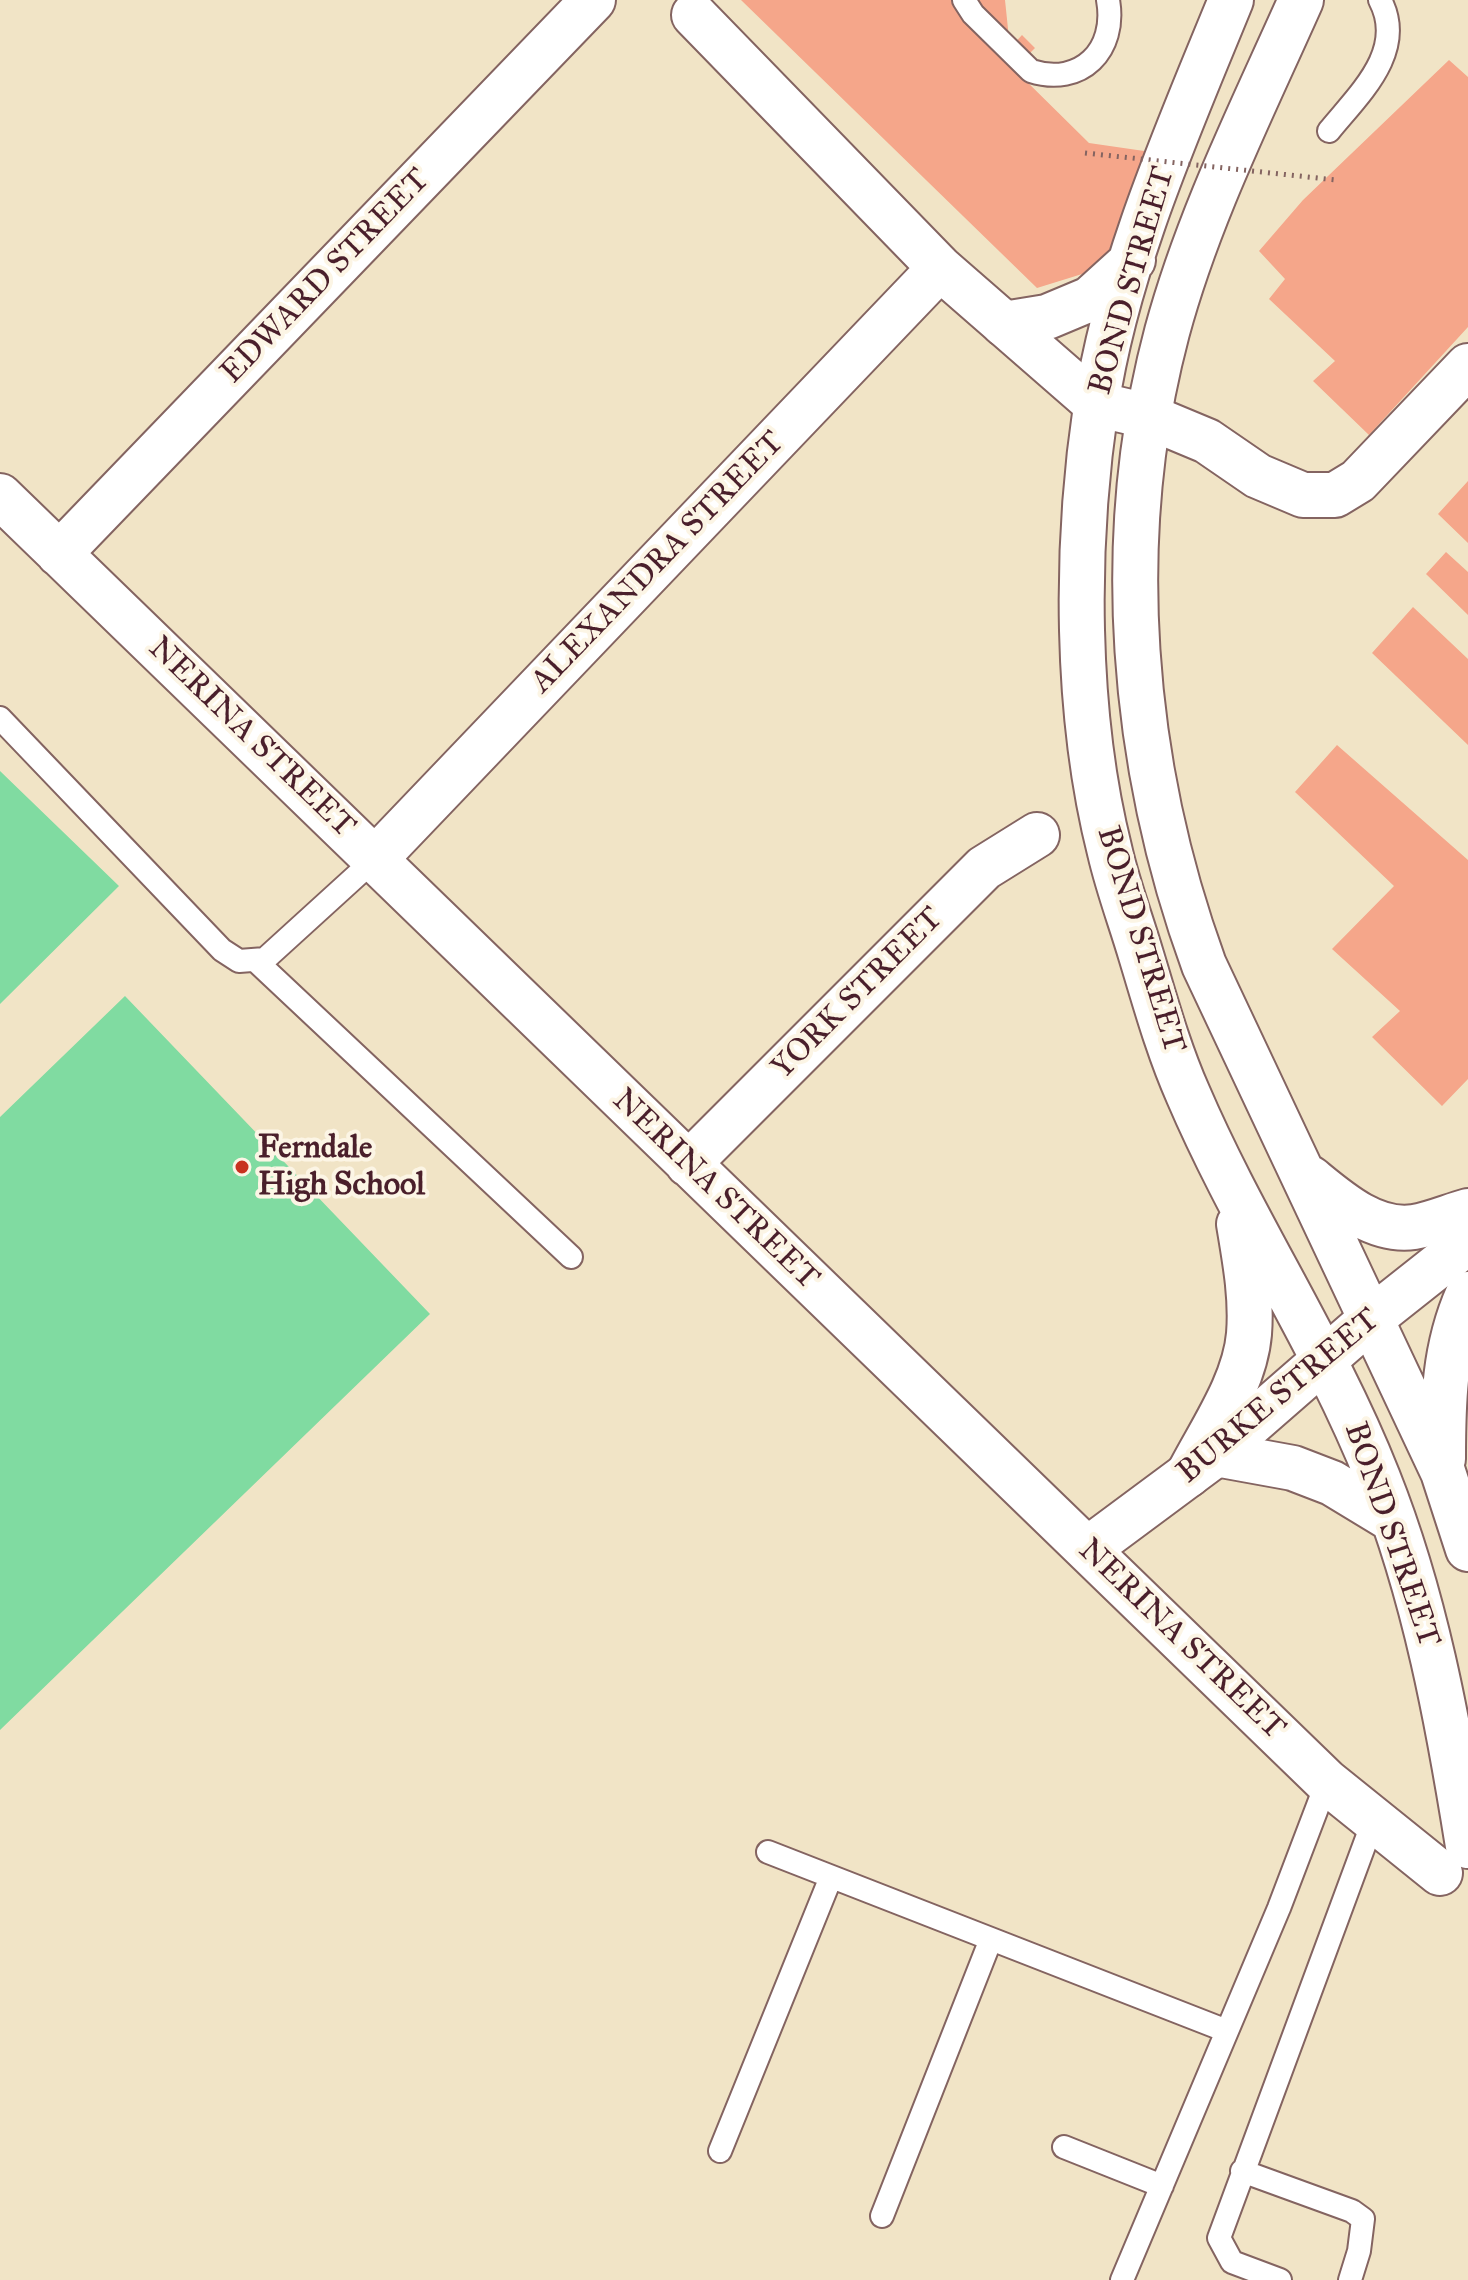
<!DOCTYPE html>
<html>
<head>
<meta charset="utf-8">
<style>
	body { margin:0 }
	canvas { display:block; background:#f1e4c6 }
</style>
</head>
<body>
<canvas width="1468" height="2280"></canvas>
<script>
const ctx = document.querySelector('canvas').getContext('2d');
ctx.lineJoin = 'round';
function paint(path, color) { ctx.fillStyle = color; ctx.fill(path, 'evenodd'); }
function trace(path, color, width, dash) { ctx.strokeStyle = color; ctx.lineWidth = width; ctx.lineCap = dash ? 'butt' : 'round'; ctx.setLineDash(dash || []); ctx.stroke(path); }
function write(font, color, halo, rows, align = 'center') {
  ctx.font = font + ' "IM FELL Great Primer",serif'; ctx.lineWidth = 8; ctx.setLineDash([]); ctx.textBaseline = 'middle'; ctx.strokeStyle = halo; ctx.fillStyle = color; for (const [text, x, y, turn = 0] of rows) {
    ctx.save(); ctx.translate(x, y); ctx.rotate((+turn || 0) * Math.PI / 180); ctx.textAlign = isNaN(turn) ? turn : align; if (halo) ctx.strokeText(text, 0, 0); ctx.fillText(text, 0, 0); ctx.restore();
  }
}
const green = new Path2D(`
	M 0,771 L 119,886 L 0,1004 Z
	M 125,996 L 430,1314 L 0,1730 L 0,1117 Z`);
const building = new Path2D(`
	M 741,0 L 1005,0 L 1010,48 L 1022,35 L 1035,48 L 1014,69 L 1089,143 L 1158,153 L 1124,261 L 1037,288 Z
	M 1449,60 L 1468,77 L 1468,327 L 1369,435 L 1313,381 L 1335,361 L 1269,299 L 1285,279 L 1259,251 L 1303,200 Z
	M 1468,481 L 1468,543 L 1438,514 Z
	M 1446,552 L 1468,572 L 1468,615 L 1426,574 Z
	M 1413,607 L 1468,659 L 1468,745 L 1372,653 Z
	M 1337,745 L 1468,860 L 1468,1079 L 1442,1106 L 1372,1037 L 1400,1011 L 1332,949 L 1394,886 L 1295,792 Z`);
const service = new Path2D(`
	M 964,0 L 973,14 L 1031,71 C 1081,87 1117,50 1108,0
	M 1329,131 C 1359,94 1407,51 1380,0
	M 0,718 L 222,950 L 239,961 L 265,959 L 376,858
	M 256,961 L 571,1257
	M 768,1852 L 1227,2031
	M 1064,2147 L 1162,2186
	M 720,2151 L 831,1877
	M 1242,2171 L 1352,2211 L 1363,2219 L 1359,2251 L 1350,2280
	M 882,2216 L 991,1939
	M 1122,2280 L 1279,1908 L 1327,1782
	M 1280,2280 L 1232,2262 L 1219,2238 L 1374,1819`);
const minor = new Path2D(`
	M 694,15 L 940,268 L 1096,404 L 1147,416 L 1207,441 L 1258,476 L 1303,495 L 1335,495 L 1358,481 L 1468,366
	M 0,496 L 1327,1782 L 1440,1873
	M 59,554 L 593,0
	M 376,858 L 940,268
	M 688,1164 L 984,868 L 1037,835
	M 1088,1549 L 1216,1454 L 1372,1318 L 1468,1242`);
const tertiary = new Path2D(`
	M 1231,0 C 1178,130 1117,266 1096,406 C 1075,547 1075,714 1110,852 C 1118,887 1131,921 1141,955 C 1155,1001 1168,1049 1188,1094 C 1244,1225 1325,1344 1378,1478 C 1425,1596 1448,1721 1468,1846
	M 1301,0 C 1253,108 1198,217 1167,332 C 1112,538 1131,765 1204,965 L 1443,1472 L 1468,1549
	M 1004,324 L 1047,317 L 1090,299 L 1133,260
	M 1310,1178 C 1338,1201 1374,1233 1414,1227 C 1432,1224 1450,1216 1468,1211
	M 1216,1454 L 1293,1468 L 1332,1483 L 1393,1520
	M 1443,1459 C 1443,1401 1444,1348 1468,1294
	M 1188,1475 C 1210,1432 1245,1383 1249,1334 C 1252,1297 1245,1260 1239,1224`);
const pathBridge = new Path2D(`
	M 1085,153 L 1336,180`);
const markers = [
	[242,1167,8,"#c8321e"]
];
const streetNames = [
	["EDWARD STREET",326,277,-46],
	["BOND STREET",1133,281,-74],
	["ALEXANDRA STREET",658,563,-46],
	["NERINA STREET",251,738,44],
	["BOND STREET",1140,940,73],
	["YORK STREET",858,994,-45],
	["NERINA STREET",715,1190,44],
	["BURKE STREET",1279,1397,-40],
	["BOND STREET",1391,1535,71],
	["NERINA STREET",1181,1640,44]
];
const poiNames = [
	["Ferndale",258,1149],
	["High School",258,1186]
];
paint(green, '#80dba1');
paint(building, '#f5a68a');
trace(service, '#846461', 26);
trace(minor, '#846461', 48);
trace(tertiary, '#846461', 48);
trace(service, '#fff', 22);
trace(minor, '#fff', 44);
trace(tertiary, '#fff', 44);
trace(pathBridge, '#846461', 5, [2, 6]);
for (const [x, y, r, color] of markers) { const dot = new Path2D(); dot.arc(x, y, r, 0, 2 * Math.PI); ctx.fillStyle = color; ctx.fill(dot); trace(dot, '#fcf5e5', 3); }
write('32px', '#4a1f2b', '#fcf5e5', streetNames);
write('bold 32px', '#4a1f2b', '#fcf5e5', poiNames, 'left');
</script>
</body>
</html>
